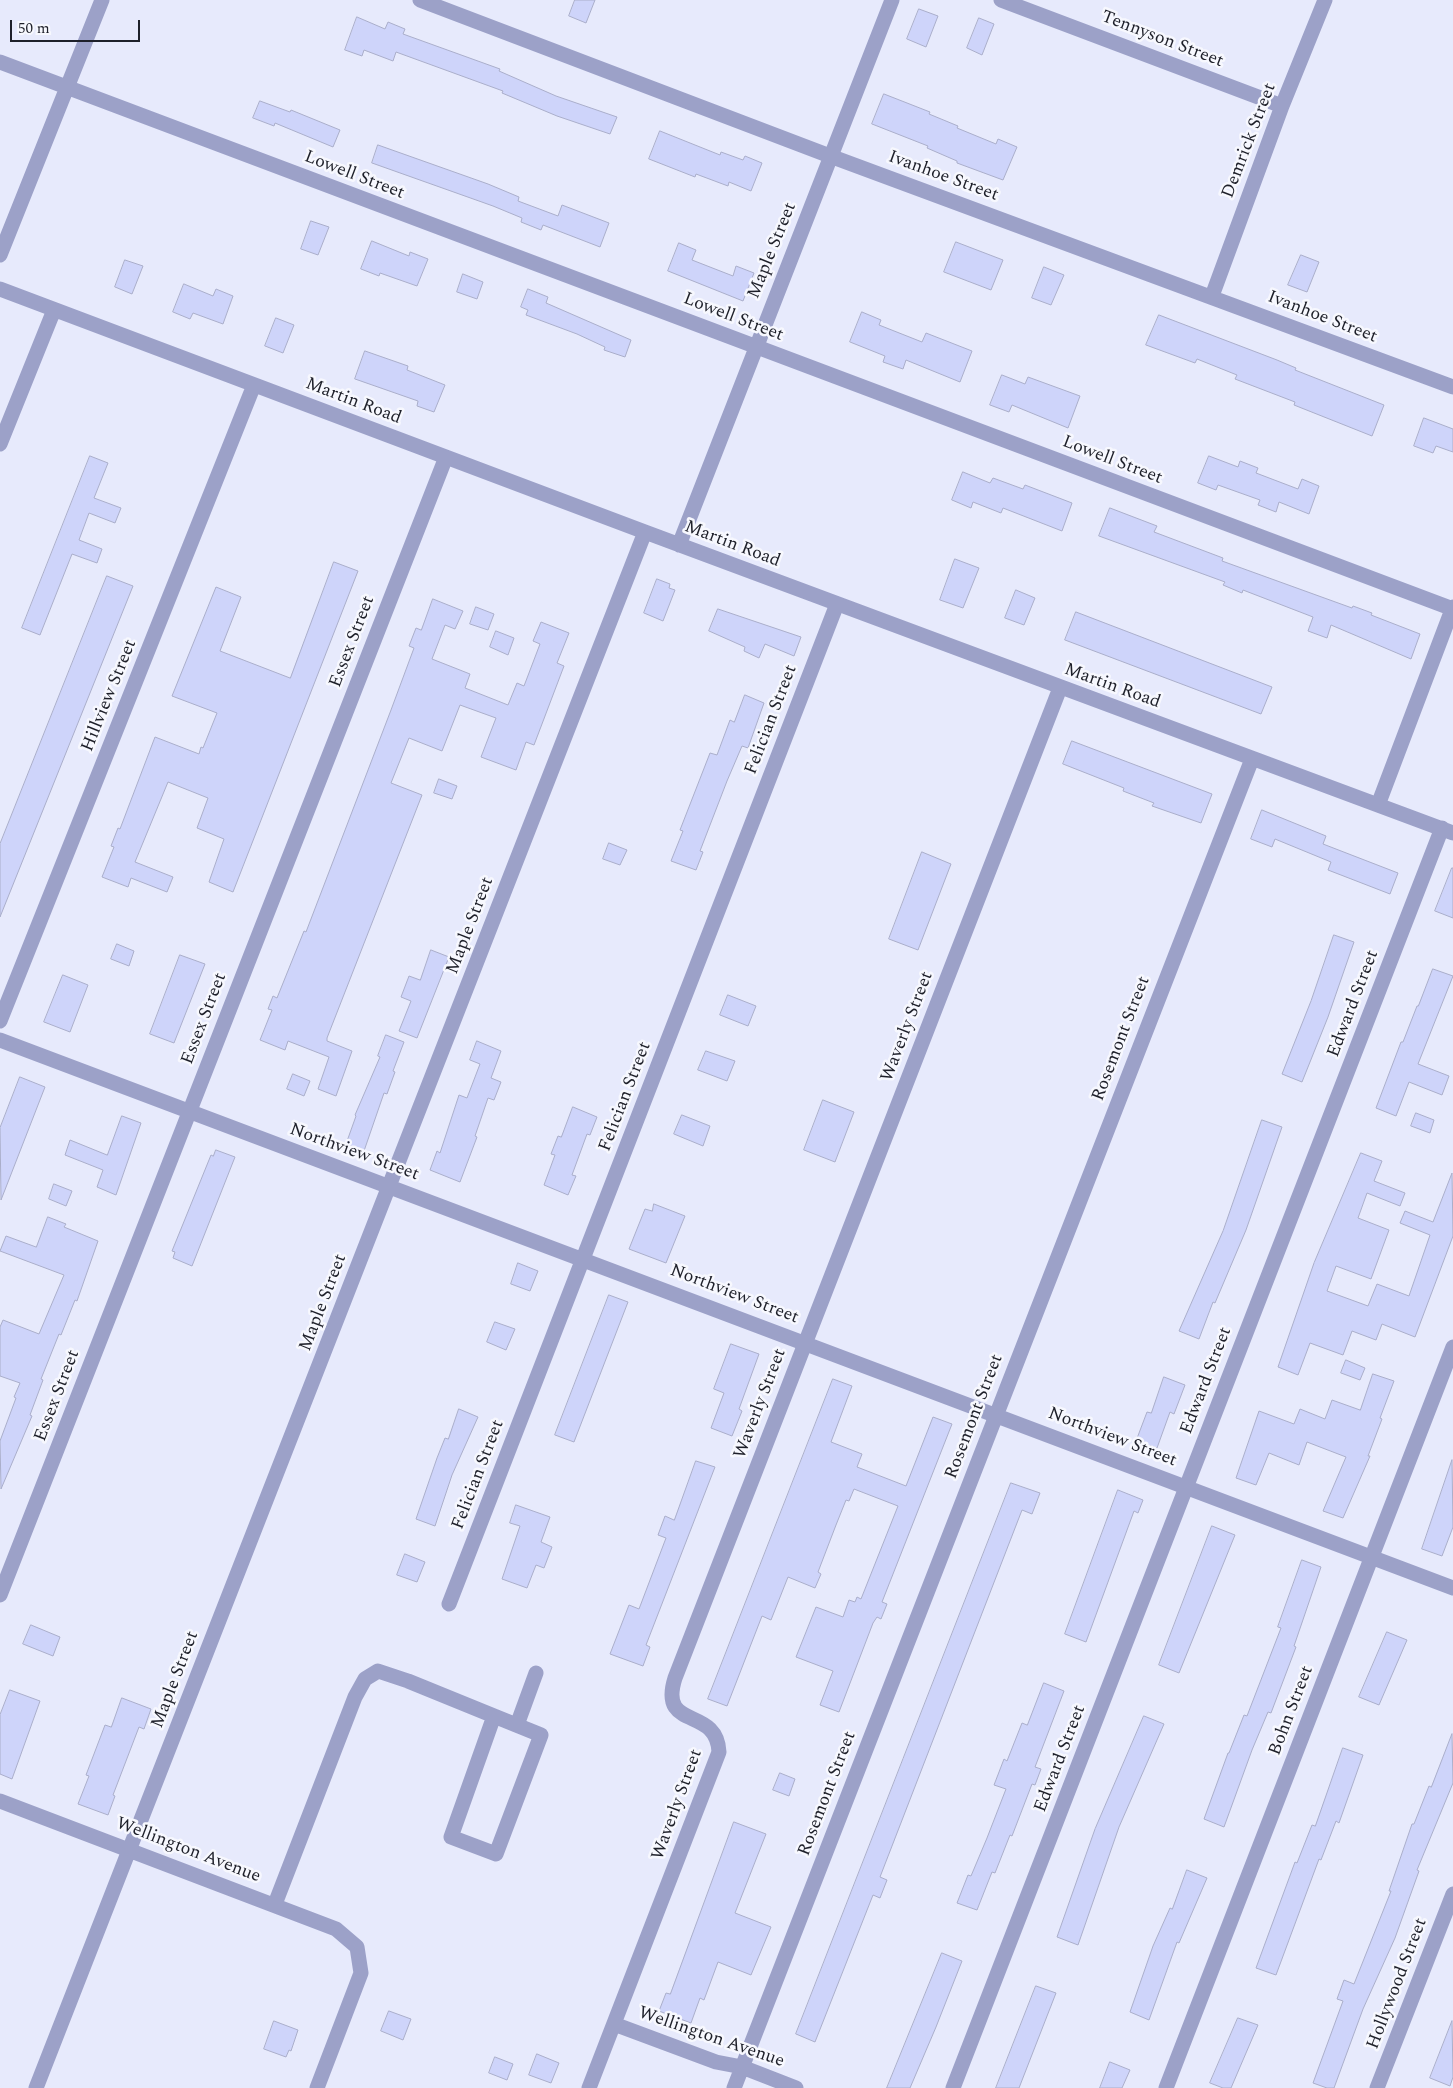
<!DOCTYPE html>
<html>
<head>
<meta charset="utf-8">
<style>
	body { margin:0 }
	#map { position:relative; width:1453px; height:2088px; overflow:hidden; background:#e7eafc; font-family:Spectral,serif }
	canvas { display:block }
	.scale { position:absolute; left:10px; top:20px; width:130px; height:22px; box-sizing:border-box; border:2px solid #1e202a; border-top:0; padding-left:6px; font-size:15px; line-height:18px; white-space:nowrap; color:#1e202a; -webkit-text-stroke:4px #f7f8fe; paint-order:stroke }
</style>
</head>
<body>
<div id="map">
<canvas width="1453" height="2088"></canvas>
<div class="scale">50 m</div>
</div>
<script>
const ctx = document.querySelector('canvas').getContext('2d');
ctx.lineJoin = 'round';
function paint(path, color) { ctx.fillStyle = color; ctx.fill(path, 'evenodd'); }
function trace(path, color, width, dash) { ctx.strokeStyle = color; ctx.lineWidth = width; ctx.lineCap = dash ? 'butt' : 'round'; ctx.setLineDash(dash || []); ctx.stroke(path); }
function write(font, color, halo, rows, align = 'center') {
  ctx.font = font + ' Spectral,serif'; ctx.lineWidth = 5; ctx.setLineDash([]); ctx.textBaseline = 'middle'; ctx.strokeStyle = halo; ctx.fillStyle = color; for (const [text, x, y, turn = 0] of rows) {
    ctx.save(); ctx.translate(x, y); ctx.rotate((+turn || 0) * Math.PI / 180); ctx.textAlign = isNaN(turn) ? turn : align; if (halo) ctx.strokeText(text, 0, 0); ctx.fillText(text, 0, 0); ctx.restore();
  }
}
const building = new Path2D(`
	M 575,0 L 595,0 L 586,23 L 569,16 Z
	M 919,9 L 938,16 L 926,47 L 907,39 Z
	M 357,17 L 385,29 L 388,22 L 405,29 L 403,34 L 500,69 L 499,71 L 556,96 L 617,117 L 610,134 L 557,116 L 502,93 L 503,91 L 396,52 L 393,61 L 364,50 L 362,56 L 345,50 Z
	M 979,18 L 994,24 L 982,55 L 967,48 Z
	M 884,94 L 930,112 L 929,114 L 958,126 L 957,128 L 996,144 L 998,139 L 1017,147 L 1003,180 L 957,163 L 957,161 L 927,148 L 928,146 L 872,124 Z
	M 260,101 L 290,112 L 291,110 L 340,130 L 333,147 L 275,123 L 274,126 L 253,118 Z
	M 660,131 L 720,155 L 721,152 L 743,160 L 745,156 L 762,163 L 751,191 L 729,182 L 728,186 L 696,174 L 695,177 L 649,159 Z
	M 378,145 L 488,184 L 519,197 L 518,201 L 558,216 L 562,205 L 609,223 L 600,247 L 543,225 L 541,230 L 521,222 L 522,218 L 493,206 L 372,163 Z
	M 311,221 L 329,227 L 318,255 L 301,249 Z
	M 372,241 L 409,256 L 410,252 L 428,259 L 417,286 L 380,273 L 379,276 L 361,269 Z
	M 956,242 L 1003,260 L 991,290 L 944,272 Z
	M 679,243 L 696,250 L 692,260 L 733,276 L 736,266 L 754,273 L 743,301 L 668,271 Z
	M 1301,255 L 1319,262 L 1307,292 L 1288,285 Z
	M 125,260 L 143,266 L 132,294 L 115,287 Z
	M 1044,267 L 1064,275 L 1051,305 L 1032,298 Z
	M 463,274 L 483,282 L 477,299 L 457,292 Z
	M 184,284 L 213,296 L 216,289 L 233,296 L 223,324 L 193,313 L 190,319 L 173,312 Z
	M 528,289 L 548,297 L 546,303 L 631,340 L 625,357 L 604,350 L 605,347 L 577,334 L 526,315 L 528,310 L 521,307 Z
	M 862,312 L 881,320 L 879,325 L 922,342 L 926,333 L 972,351 L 960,382 L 906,360 L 903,369 L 883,362 L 885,356 L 850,342 Z
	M 1159,315 L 1277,360 L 1296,368 L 1295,370 L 1384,405 L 1372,436 L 1294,405 L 1295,402 L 1235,379 L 1237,375 L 1197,359 L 1195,363 L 1146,345 Z
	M 276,318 L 294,325 L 283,353 L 265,346 Z
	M 365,351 L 408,366 L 407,370 L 445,385 L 434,412 L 417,406 L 418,401 L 355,379 Z
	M 1002,375 L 1025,384 L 1028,377 L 1080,396 L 1068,428 L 1012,405 L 1009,412 L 990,405 Z
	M 1424,418 L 1453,429 L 1453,452 L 1436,446 L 1433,453 L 1414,446 Z
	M 90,456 L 108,463 L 94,498 L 121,508 L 115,523 L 89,513 L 79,540 L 102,549 L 97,563 L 72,554 L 40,635 L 22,628 Z
	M 1209,456 L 1238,467 L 1240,461 L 1258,468 L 1256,473 L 1298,489 L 1302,479 L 1319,486 L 1309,514 L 1279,502 L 1276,512 L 1258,505 L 1260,500 L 1218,485 L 1216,490 L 1198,483 Z
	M 963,472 L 990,483 L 993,478 L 1023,489 L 1025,485 L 1072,503 L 1062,531 L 1003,508 L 1001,513 L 973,502 L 971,508 L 952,500 Z
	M 1110,508 L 1157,526 L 1154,532 L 1223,558 L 1222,561 L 1352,608 L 1353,606 L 1372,613 L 1371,615 L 1420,634 L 1411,659 L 1331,625 L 1327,638 L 1308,631 L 1313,617 L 1243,590 L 1242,593 L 1223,585 L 1225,582 L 1099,536 Z
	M 955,559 L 979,568 L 963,608 L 940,600 Z
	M 334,562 L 358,571 L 233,892 L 209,882 L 224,839 L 197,828 L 208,798 L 168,782 L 135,862 L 173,877 L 167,892 L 131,878 L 128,887 L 102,877 L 114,847 L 111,846 L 118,828 L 120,829 L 155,737 L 199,754 L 201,747 L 203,748 L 217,713 L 172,696 L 216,587 L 241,597 L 220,651 L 290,678 Z
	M 107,576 L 133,586 L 0,917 L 0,844 Z
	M 657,579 L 670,584 L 669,588 L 675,590 L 663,621 L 644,613 Z
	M 1016,590 L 1035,598 L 1024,625 L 1005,618 Z
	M 433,599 L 463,611 L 455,629 L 445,625 L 432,659 L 470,674 L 465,688 L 508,705 L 517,683 L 524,686 L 540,644 L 533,641 L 541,622 L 569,633 L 557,663 L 564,666 L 534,745 L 526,742 L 516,770 L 481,757 L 496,718 L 460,705 L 442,751 L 409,738 L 391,783 L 422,795 L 327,1038 L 327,1041 L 352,1051 L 336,1096 L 318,1089 L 329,1057 L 288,1041 L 285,1050 L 260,1040 L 272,1010 L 268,1009 L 273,996 L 277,998 L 304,931 L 306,932 L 391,710 L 414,648 L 409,646 L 416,628 L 421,630 Z
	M 476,607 L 494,614 L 488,630 L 470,624 Z
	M 718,609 L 801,637 L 794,656 L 765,644 L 759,658 L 744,651 L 745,647 L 709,631 Z
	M 1076,612 L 1272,687 L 1261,714 L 1065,640 Z
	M 496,631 L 514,638 L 508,655 L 490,647 Z
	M 745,695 L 764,703 L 748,748 L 742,746 L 727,781 L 700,851 L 703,852 L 696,870 L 671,861 L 683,831 L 680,830 L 710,753 L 717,755 L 730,720 L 734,722 Z
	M 1072,741 L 1212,794 L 1201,823 L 1152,806 L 1154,803 L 1123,791 L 1124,788 L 1063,764 Z
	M 439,779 L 457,786 L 452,799 L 434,793 Z
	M 1262,810 L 1326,836 L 1323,844 L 1398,873 L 1390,894 L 1328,870 L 1331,862 L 1275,839 L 1272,847 L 1251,839 Z
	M 609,843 L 627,850 L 620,865 L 603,859 Z
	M 922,852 L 951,864 L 918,950 L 889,939 Z
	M 1452,868 L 1453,868 L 1453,918 L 1435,911 Z
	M 1334,935 L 1354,942 L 1328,1017 L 1302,1082 L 1282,1074 L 1311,1001 Z
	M 117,944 L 134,951 L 129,966 L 111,959 Z
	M 431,950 L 449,957 L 417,1038 L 399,1031 L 411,1001 L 401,997 L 409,976 L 420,980 Z
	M 180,955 L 205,964 L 174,1043 L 150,1034 Z
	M 1433,969 L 1453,976 L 1418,1064 L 1449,1076 L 1442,1095 L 1409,1082 L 1396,1116 L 1376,1108 L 1401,1042 L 1403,1042 L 1417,1006 L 1418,1006 Z
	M 63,975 L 88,985 L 70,1032 L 44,1022 Z
	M 728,995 L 756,1006 L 748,1026 L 720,1015 Z
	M 386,1035 L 404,1042 L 393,1071 L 395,1072 L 387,1094 L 384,1093 L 364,1151 L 346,1144 L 356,1116 L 355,1115 L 380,1057 L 378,1056 Z
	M 477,1041 L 501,1051 L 491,1078 L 501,1082 L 494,1100 L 488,1098 L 475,1136 L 477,1137 L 460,1182 L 430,1170 L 437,1151 L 440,1153 L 459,1095 L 467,1098 L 480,1064 L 470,1060 Z
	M 706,1051 L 735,1061 L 727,1081 L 698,1070 Z
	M 293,1074 L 310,1081 L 304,1096 L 287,1089 Z
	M 20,1077 L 45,1087 L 1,1200 L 0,1128 Z
	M 823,1100 L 854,1112 L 835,1162 L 804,1150 Z
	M 573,1107 L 597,1117 L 590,1135 L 587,1134 L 572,1175 L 576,1176 L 568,1195 L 544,1185 L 555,1155 L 551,1154 L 558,1136 L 561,1137 Z
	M 1416,1113 L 1434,1120 L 1430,1133 L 1411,1126 Z
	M 682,1115 L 710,1126 L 703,1146 L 674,1134 Z
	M 122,1116 L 141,1123 L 116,1195 L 97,1187 L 103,1170 L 65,1155 L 70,1140 L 107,1155 Z
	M 1262,1120 L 1282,1127 L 1246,1230 L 1215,1303 L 1213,1302 L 1199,1339 L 1179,1331 L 1223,1231 Z
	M 216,1150 L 235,1157 L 192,1266 L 173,1258 L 175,1252 L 172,1251 L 211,1155 L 213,1156 Z
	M 1361,1153 L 1382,1161 L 1374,1181 L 1405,1193 L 1400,1206 L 1367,1193 L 1358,1218 L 1389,1230 L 1371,1279 L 1336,1266 L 1327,1291 L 1368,1306 L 1377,1284 L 1409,1296 L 1430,1235 L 1400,1223 L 1405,1211 L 1433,1222 L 1452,1173 L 1453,1236 L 1415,1337 L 1382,1324 L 1376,1340 L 1352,1331 L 1343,1355 L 1310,1343 L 1298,1375 L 1278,1367 L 1314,1263 Z
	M 54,1184 L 72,1191 L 66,1206 L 49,1199 Z
	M 654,1204 L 685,1216 L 666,1263 L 629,1249 L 645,1209 L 652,1211 Z
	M 48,1217 L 66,1224 L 64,1227 L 98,1241 L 77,1301 L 75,1300 L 61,1335 L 59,1334 L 41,1379 L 43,1380 L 30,1415 L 32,1416 L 1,1489 L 0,1441 L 16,1398 L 14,1397 L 20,1383 L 0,1376 L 0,1327 L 3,1320 L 39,1334 L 64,1275 L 0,1251 L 6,1236 L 36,1247 Z
	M 518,1263 L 538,1271 L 530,1291 L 511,1284 Z
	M 609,1295 L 628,1302 L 574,1442 L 555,1435 Z
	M 495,1322 L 515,1329 L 506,1350 L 487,1342 Z
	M 731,1344 L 759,1354 L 739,1409 L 742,1411 L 732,1436 L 711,1428 L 724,1393 L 714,1389 Z
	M 1346,1360 L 1365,1368 L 1360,1380 L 1341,1373 Z
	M 1373,1374 L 1394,1381 L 1380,1418 L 1382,1419 L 1368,1456 L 1370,1456 L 1343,1518 L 1323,1511 L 1346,1457 L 1307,1442 L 1299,1465 L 1269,1453 L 1256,1485 L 1236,1478 L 1259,1411 L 1294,1424 L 1300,1409 L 1325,1419 L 1332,1400 L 1360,1410 Z
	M 1164,1377 L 1185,1385 L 1174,1414 L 1170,1412 L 1157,1448 L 1136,1441 L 1147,1412 L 1151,1413 Z
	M 833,1379 L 852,1386 L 831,1442 L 862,1454 L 857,1467 L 906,1486 L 933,1417 L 952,1424 L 882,1602 L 887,1604 L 881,1619 L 877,1617 L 873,1623 L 839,1712 L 820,1705 L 833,1671 L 796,1657 L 816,1607 L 843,1617 L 849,1600 L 855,1602 L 857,1597 L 861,1599 L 898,1506 L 854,1489 L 849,1501 L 846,1500 L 836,1525 L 818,1572 L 821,1574 L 815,1588 L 788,1577 L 771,1620 L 762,1616 L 727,1706 L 708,1699 Z
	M 459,1409 L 478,1417 L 452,1475 L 435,1526 L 416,1519 L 437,1458 L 445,1438 L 448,1439 Z
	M 1452,1460 L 1453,1527 L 1442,1556 L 1422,1549 Z
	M 696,1461 L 715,1467 L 646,1645 L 650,1647 L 643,1666 L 610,1654 L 629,1605 L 639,1609 L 666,1538 L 658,1535 L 665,1516 L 674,1520 Z
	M 1011,1483 L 1040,1493 L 1032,1514 L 1022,1510 L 880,1877 L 887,1880 L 880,1898 L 873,1895 L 815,2042 L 796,2034 Z
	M 1118,1490 L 1143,1500 L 1138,1513 L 1134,1511 L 1086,1642 L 1065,1634 Z
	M 516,1505 L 550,1517 L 541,1542 L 552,1547 L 544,1568 L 536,1565 L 527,1588 L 502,1579 L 520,1526 L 510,1523 Z
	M 1212,1526 L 1235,1535 L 1179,1673 L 1159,1665 Z
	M 405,1554 L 425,1562 L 417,1582 L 397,1575 Z
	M 1302,1560 L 1321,1567 L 1294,1646 L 1296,1647 L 1271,1713 L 1268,1712 L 1252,1750 L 1224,1827 L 1204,1819 L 1228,1753 L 1229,1753 L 1244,1715 L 1247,1716 L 1281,1628 L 1278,1627 Z
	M 31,1625 L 60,1637 L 53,1656 L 23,1644 Z
	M 1387,1632 L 1407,1640 L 1379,1705 L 1359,1697 Z
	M 1044,1683 L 1064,1691 L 1035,1767 L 1041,1769 L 1035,1785 L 1032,1784 L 1012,1836 L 1010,1835 L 995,1873 L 992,1872 L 977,1910 L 957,1903 L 968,1875 L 971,1876 L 987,1838 L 1006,1789 L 994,1785 L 1004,1759 L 1007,1761 L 1022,1723 L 1027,1725 Z
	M 10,1690 L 40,1701 L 12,1779 L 0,1774 L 0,1715 Z
	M 122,1698 L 151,1709 L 144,1729 L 139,1727 L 113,1795 L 115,1796 L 108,1815 L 78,1804 L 89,1776 L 86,1775 L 105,1725 L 111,1727 Z
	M 1144,1716 L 1164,1724 L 1119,1827 L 1078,1945 L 1057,1937 L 1095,1829 Z
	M 1452,1734 L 1453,1783 L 1417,1870 L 1419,1871 L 1395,1938 L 1363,2009 L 1334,2088 L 1327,2088 L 1313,2083 L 1343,2001 L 1337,1999 L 1344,1980 L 1354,1984 L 1391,1891 L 1389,1891 L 1412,1824 L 1414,1824 L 1429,1786 L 1431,1787 Z
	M 1343,1748 L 1363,1755 L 1339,1823 L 1336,1821 L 1321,1860 L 1319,1859 L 1276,1975 L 1256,1968 L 1295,1862 L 1297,1863 L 1312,1825 L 1315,1826 Z
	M 780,1773 L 795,1779 L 789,1796 L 773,1790 Z
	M 734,1822 L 766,1834 L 735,1913 L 771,1927 L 751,1975 L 718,1962 L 704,2000 L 700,1998 L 691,2023 L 659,2011 L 666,1993 L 670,1994 Z
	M 1187,1870 L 1207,1878 L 1179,1943 L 1177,1942 L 1149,2020 L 1130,2012 L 1153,1946 L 1170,1908 L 1172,1909 Z
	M 942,1953 L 962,1961 L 936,2027 L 910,2088 L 887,2088 Z
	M 1036,1986 L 1056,1993 L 1019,2088 L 996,2088 Z
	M 389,2011 L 411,2019 L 403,2040 L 381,2031 Z
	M 1238,2018 L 1258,2025 L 1231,2088 L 1223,2088 L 1210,2083 Z
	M 274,2021 L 298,2030 L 291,2051 L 289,2050 L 286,2057 L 264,2049 Z
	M 1452,2021 L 1453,2077 L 1450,2086 L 1430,2078 Z
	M 537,2054 L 559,2063 L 551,2083 L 529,2075 Z
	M 495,2057 L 513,2064 L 507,2080 L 489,2073 Z
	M 1110,2062 L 1130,2070 L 1122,2088 L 1100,2088 Z`);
const minor = new Path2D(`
	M 420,0 L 830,156 L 1453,387
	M 1001,0 L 1282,106
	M 0,62 L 1453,609
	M 0,255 L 102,0
	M 0,289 L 645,532 L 1453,833
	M 1212,296 L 1282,106 L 1325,0
	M 0,444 L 54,310
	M 679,545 L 892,0
	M 1378,805 L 1453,607
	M 0,1021 L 254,385
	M 0,1040 L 1453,1588
	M 0,1595 L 446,457
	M 449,1604 L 837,604
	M 517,1725 L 536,1673
	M 0,1801 L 336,1929 L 357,1947 L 361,1973 L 317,2088
	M 275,1904 L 355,1697 L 365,1679 L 378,1671 L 408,1681 L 494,1716 L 451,1837 L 496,1854 L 541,1735 L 494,1716
	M 614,2024 L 716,2062 L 742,2067 L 796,2088
	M 36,2088 L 645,532
	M 589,2088 L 719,1752 C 717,1705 658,1732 675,1678 L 1060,688
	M 734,2088 L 1252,759
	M 953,2088 L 1442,828
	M 1166,2088 L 1453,1347
	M 1377,2088 L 1453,1894`);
const streetNames = [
	["Tennyson Street",1162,40,21],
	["Demrick Street",1250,141,-69],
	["Lowell Street",354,176,21],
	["Ivanhoe Street",943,177,20],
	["Maple Street",773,251,-68],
	["Lowell Street",733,318,21],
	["Ivanhoe Street",1322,318,21],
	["Martin Road",353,402,21],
	["Lowell Street",1112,461,21],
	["Martin Road",732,545,21],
	["Essex Street",353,642,-69],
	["Martin Road",1112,687,20],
	["Hillview Street",110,696,-68],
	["Felician Street",772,720,-69],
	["Maple Street",471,926,-69],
	["Edward Street",1354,1004,-69],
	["Essex Street",205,1019,-69],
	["Waverly Street",908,1027,-69],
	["Rosemont Street",1122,1039,-69],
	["Felician Street",626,1097,-69],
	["Northview Street",354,1153,20],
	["Northview Street",734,1295,21],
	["Maple Street",324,1303,-69],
	["Edward Street",1207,1381,-69],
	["Essex Street",58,1396,-69],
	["Waverly Street",761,1404,-69],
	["Rosemont Street",975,1417,-69],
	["Northview Street",1112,1438,21],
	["Felician Street",479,1475,-69],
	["Maple Street",176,1680,-69],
	["Bohn Street",1292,1711,-69],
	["Edward Street",1061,1759,-69],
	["Rosemont Street",828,1794,-69],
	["Waverly Street",678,1805,-70],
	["Wellington Avenue",188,1851,21],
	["Hollywood Street",1398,1984,-69],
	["Wellington Avenue",711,2038,19]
];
paint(building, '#ced4fa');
trace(building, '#aaaeca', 1);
trace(minor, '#9ca1c8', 15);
write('18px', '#1e202a', '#f7f8fe', streetNames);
</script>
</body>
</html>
